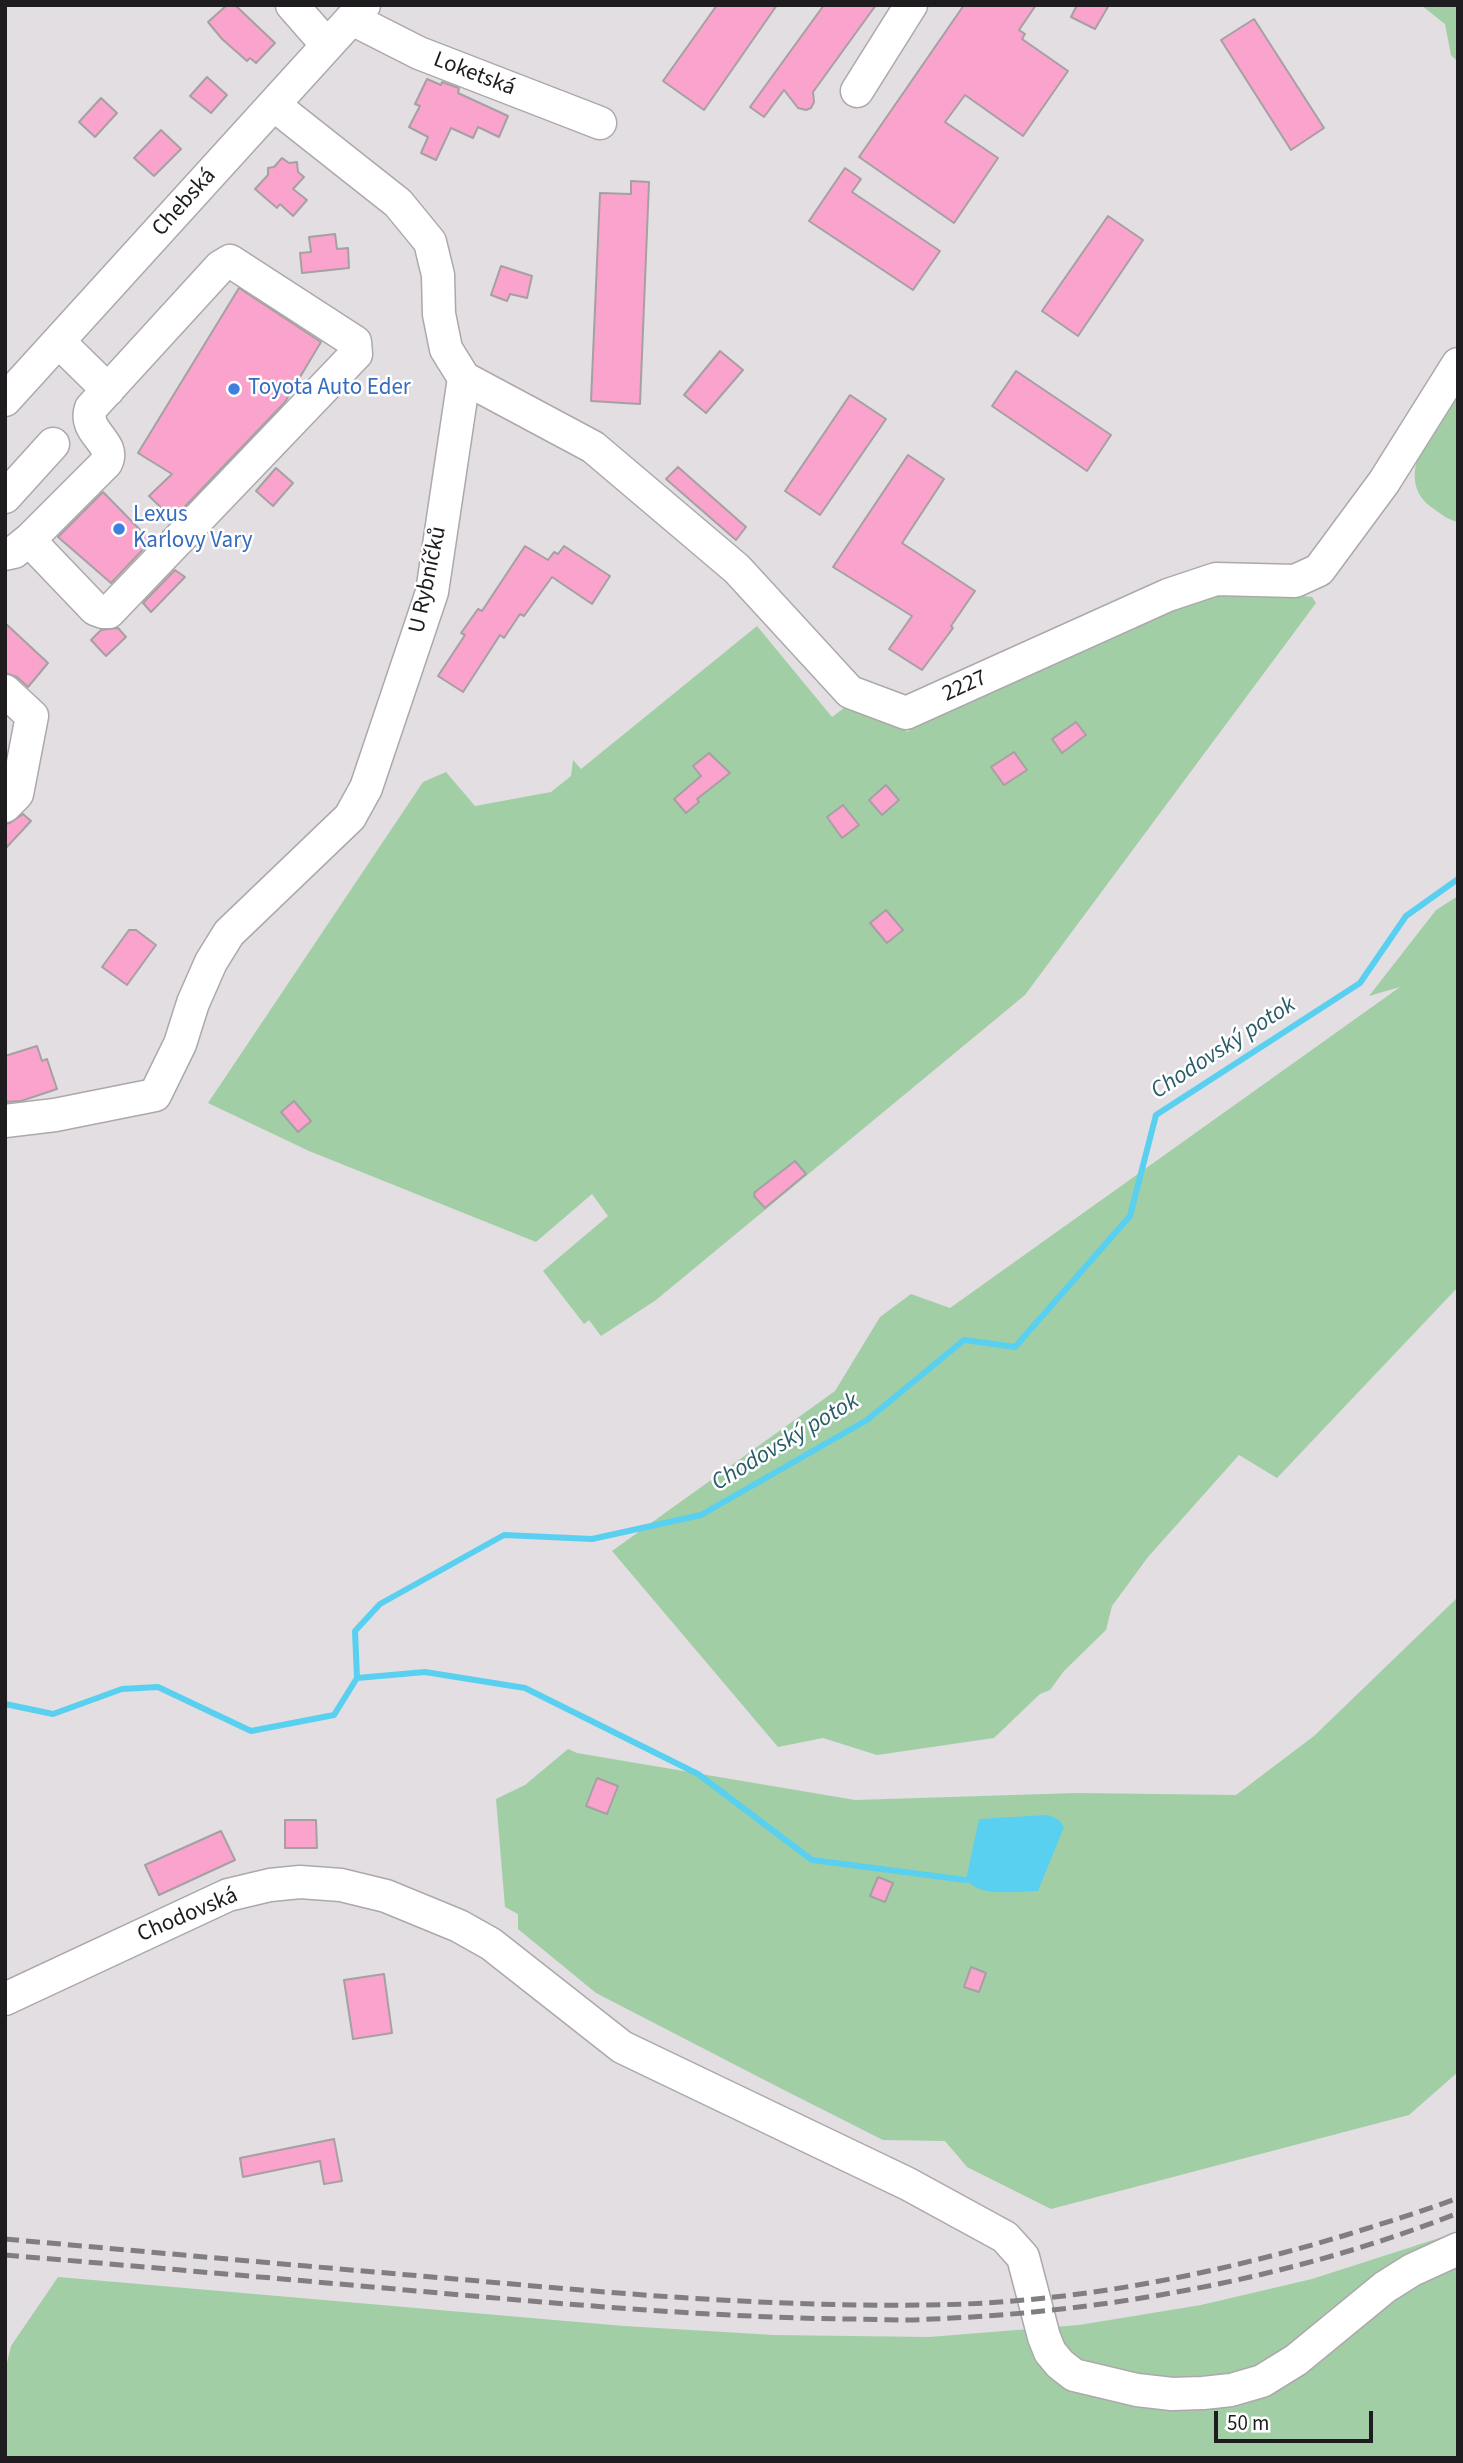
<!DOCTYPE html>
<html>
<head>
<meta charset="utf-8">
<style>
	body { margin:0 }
	#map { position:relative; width:1463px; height:2463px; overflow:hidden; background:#e2dee2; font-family:"Source Sans 3",sans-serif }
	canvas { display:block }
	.frame { position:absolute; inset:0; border:7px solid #1e1c1e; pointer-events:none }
	.scale { position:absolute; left:1214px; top:2411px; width:159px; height:32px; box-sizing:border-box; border:4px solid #1e1c1e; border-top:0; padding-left:9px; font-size:21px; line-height:24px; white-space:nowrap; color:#1e1c1e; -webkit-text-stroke:5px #fff; paint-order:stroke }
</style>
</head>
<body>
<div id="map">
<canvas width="1463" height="2463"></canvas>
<div class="frame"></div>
<div class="scale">50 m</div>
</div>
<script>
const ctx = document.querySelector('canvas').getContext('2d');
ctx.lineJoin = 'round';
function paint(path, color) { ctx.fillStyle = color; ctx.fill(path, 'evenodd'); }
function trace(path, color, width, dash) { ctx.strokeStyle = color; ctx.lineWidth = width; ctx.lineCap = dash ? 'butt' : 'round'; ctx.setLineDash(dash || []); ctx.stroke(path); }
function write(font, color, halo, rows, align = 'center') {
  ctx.font = font + ' "Source Sans 3",sans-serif'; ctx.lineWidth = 5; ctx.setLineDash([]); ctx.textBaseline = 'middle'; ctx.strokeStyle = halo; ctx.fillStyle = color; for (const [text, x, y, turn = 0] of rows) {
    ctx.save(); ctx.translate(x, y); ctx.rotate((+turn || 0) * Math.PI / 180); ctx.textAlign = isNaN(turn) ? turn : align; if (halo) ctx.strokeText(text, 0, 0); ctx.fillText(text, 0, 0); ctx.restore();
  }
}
const green = new Path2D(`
	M 1421,5 L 1458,5 L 1458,62 L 1451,55 L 1445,24 Z
	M 1458,384 L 1458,522 C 1448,520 1441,514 1434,509 C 1387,479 1439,415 1458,384 Z
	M 1191,594 L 1287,594 L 1312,597 L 1316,603 L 1025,995 L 656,1300 L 601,1336 L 589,1320 L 584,1324 L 543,1271 L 608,1216 L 592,1194 L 536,1242 L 309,1151 L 208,1103 L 423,782 L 446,772 L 475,806 L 551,792 L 571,776 L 573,760 L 581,769 L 757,626 L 832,717 L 852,702 L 902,726 L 907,732 L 923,722 Z
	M 1458,896 L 1458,1287 L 1277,1478 L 1239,1455 L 1148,1557 L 1112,1606 L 1106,1630 L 1064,1671 L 1050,1690 L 1040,1694 L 994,1738 L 877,1755 L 823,1738 L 778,1747 L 612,1551 L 835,1391 L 880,1317 L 911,1294 L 950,1308 L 1400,987 L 1369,996 L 1436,910 Z
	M 1458,1597 L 1458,2072 L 1409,2115 L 1051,2209 L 967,2167 L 945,2141 L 883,2140 L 780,2088 L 596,1993 L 518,1929 L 518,1914 L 505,1907 L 496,1799 L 525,1785 L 568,1749 L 577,1753 L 855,1800 L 1077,1793 L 1236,1795 L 1314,1736 Z
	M 1458,2232 L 1458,2458 L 5,2458 L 5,2371 L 11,2346 L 58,2277 L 624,2326 L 774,2335 L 929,2337 L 1079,2325 L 1201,2305 L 1312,2279 Z`);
const water = new Path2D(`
	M 1048,1815 L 1059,1820 L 1064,1827 L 1038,1891 C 1015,1891 982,1898 966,1880 L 979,1819 Z`);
const stream = new Path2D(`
	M 357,1678 L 425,1672 L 525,1688 L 698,1774 L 812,1860 L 966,1880
	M 5,1704 L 53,1714 L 122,1689 L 158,1687 L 251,1731 L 334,1715 L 357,1678 L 355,1631 L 380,1604 L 504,1535 L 592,1539 L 701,1515 L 867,1420 L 964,1340 L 1015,1347 L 1130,1216 L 1156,1115 L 1360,983 L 1406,916 L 1458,879`);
const building = new Path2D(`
	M 227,5 L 235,5 L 275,43 L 256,63 L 250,58 L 247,61 L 222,39 L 208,22 Z
	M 717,5 L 777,5 L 704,110 L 663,81 Z
	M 824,5 L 876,5 L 813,92 L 814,102 L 811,108 L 806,110 L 798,108 L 784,90 L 764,117 L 750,107 Z
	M 964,5 L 1036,5 L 1019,30 L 1025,34 L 1022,39 L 1068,71 L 1023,136 L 965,95 L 945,122 L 998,158 L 954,223 L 859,157 Z
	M 1077,5 L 1109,5 L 1095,29 L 1071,17 Z
	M 1254,19 L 1324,128 L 1291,150 L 1221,40 Z
	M 207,77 L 227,95 L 211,113 L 190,96 Z
	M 427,79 L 441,85 L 442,82 L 459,88 L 458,93 L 508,116 L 499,137 L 478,127 L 473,138 L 451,128 L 436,160 L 421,153 L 428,137 L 409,127 L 420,106 L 415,104 Z
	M 101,98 L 117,113 L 95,137 L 79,122 Z
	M 161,130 L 181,149 L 154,176 L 134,158 Z
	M 282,158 L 289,163 L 297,162 L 298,172 L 304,177 L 293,189 L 307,200 L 293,216 L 280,204 L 277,208 L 255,189 L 268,175 L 268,168 L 274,167 Z
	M 845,168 L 861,179 L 852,192 L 940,251 L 913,290 L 809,221 Z
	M 631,181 L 649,182 L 640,404 L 591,401 L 600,193 L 631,194 Z
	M 1108,216 L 1143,240 L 1078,336 L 1042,311 Z
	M 335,234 L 337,249 L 348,248 L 349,268 L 302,273 L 300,253 L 311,252 L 309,237 Z
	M 501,266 L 532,276 L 527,298 L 510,294 L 507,301 L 491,295 Z
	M 239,288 L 321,342 L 285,402 L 173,519 L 149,496 L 172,474 L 138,453 Z
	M 720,351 L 743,370 L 706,413 L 684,395 Z
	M 1016,371 L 1111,435 L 1087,471 L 992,406 Z
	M 850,395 L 886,419 L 820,515 L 785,491 Z
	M 908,455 L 944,479 L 902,543 L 975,591 L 951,626 L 953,628 L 922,670 L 889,649 L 912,616 L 833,567 Z
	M 678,467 L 746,527 L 736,540 L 666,479 Z
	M 276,468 L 293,483 L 273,506 L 256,491 Z
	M 103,492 L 151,541 L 111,583 L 58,537 Z
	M 525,546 L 548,560 L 554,552 L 558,554 L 564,546 L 610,576 L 592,604 L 552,577 L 524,616 L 520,614 L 504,638 L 500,635 L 463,692 L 438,676 L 465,635 L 461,633 L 478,609 L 482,611 Z
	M 175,570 L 185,577 L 151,612 L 143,603 Z
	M 5,623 L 48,663 L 28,687 L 17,677 L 5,673 Z
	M 118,628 L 126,637 L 106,656 L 91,640 L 101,630 Z
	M 1076,722 L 1086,735 L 1062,753 L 1052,739 Z
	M 1014,752 L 1027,770 L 1004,785 L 991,767 Z
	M 709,753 L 730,773 L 697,799 L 699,802 L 686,813 L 674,799 L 701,776 L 693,766 Z
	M 886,785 L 899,800 L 882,815 L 869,800 Z
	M 843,805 L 859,825 L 842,838 L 827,817 Z
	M 23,814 L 31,821 L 5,849 L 5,824 L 10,823 Z
	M 886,910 L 903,930 L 887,943 L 870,923 Z
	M 129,930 L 136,930 L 156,945 L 127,985 L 102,967 Z
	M 37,1046 L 42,1061 L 47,1059 L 57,1089 L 21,1101 L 5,1102 L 5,1056 Z
	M 294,1101 L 311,1121 L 298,1132 L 281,1112 Z
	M 795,1161 L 806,1174 L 765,1208 L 754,1196 L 755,1192 Z
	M 597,1778 L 618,1786 L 607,1814 L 586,1806 Z
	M 285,1820 L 316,1820 L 317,1848 L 285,1848 Z
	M 221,1831 L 235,1860 L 159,1895 L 145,1865 Z
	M 878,1877 L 893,1883 L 885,1902 L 870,1896 Z
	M 971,1967 L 986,1973 L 979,1992 L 964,1987 Z
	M 384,1974 L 392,2033 L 353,2039 L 344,1980 Z
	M 334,2139 L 342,2181 L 324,2184 L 320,2161 L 243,2177 L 240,2158 Z`);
const minor = new Path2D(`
	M 292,5 L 327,45
	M 352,19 L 419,53 L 600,123
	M 857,91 L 911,5
	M 230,261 L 355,342 L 356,354 L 109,612 L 103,612 L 95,609 L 29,540 L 106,463 C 117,442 82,433 91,408 L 220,267 Z
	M 59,342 L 108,390
	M 464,378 L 593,447 L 737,569 L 850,692 L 906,713 L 1168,595 L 1216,579 L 1295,581 L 1319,570 L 1384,482 L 1458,364
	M 5,400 L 364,5
	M 5,497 L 53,444
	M 5,554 L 14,552 L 29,540
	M 5,691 L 32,716 L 17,794 L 5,806
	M 5,1121 L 55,1115 L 155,1095 L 180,1044 L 193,1003 L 211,962 L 229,933 L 350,817 L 366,788 L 432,592 L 464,378 L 446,349 L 439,314 L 438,275 L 430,242 L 398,203 L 274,105
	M 5,1999 L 228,1895 L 270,1885 L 300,1882 L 341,1885 L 386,1896 L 459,1926 L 491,1944 L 622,2047 L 908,2184 L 1005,2237 L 1023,2257 L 1044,2337 L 1050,2352 L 1060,2364 L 1074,2375 L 1137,2390 L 1172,2394 L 1203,2393 L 1231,2390 L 1262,2381 L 1296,2360 L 1385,2287 L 1412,2270 L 1458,2249`);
const rail = new Path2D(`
	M 5,2239 C 160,2253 314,2267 468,2280 C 620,2294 772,2307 925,2305 C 1067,2304 1210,2276 1346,2235 C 1384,2223 1421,2212 1458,2198
	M 5,2255 C 157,2268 309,2281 461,2295 C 588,2306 716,2317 844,2319 C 873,2319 903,2321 932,2319 C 1107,2312 1295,2278 1458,2213`);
const markers = [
	[234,389,7,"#3f7fe0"],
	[119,529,7,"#3f7fe0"]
];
const streetNames = [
	["Loketská",474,75,21],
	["Chebská",185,203,-48],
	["U Rybníčků",429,580,-78],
	["2227",965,687,-24],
	["Chodovská",188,1916,-23]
];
const shopNames = [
	["Toyota Auto Eder",248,389],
	["Lexus",133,516],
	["Karlovy Vary",133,542]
];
const waterNames = [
	["Chodovský potok",1224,1049,-33],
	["Chodovský potok",786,1443,-31]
];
paint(green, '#a2cea6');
paint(water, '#59d0ef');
trace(stream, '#59d0ef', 6);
paint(building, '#faa3cc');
trace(building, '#a5a0a2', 2);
trace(minor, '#aca8ac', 35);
trace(minor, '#fff', 32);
trace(rail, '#817e81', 5, [14, 7]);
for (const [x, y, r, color] of markers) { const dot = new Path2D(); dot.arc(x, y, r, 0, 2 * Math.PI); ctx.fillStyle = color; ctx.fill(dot); trace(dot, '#fff', 2.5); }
write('23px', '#1e1c1e', '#fff', streetNames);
write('23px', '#366cbe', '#fff', shopNames, 'left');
write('italic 24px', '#2a5c69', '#fff', waterNames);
</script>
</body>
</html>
